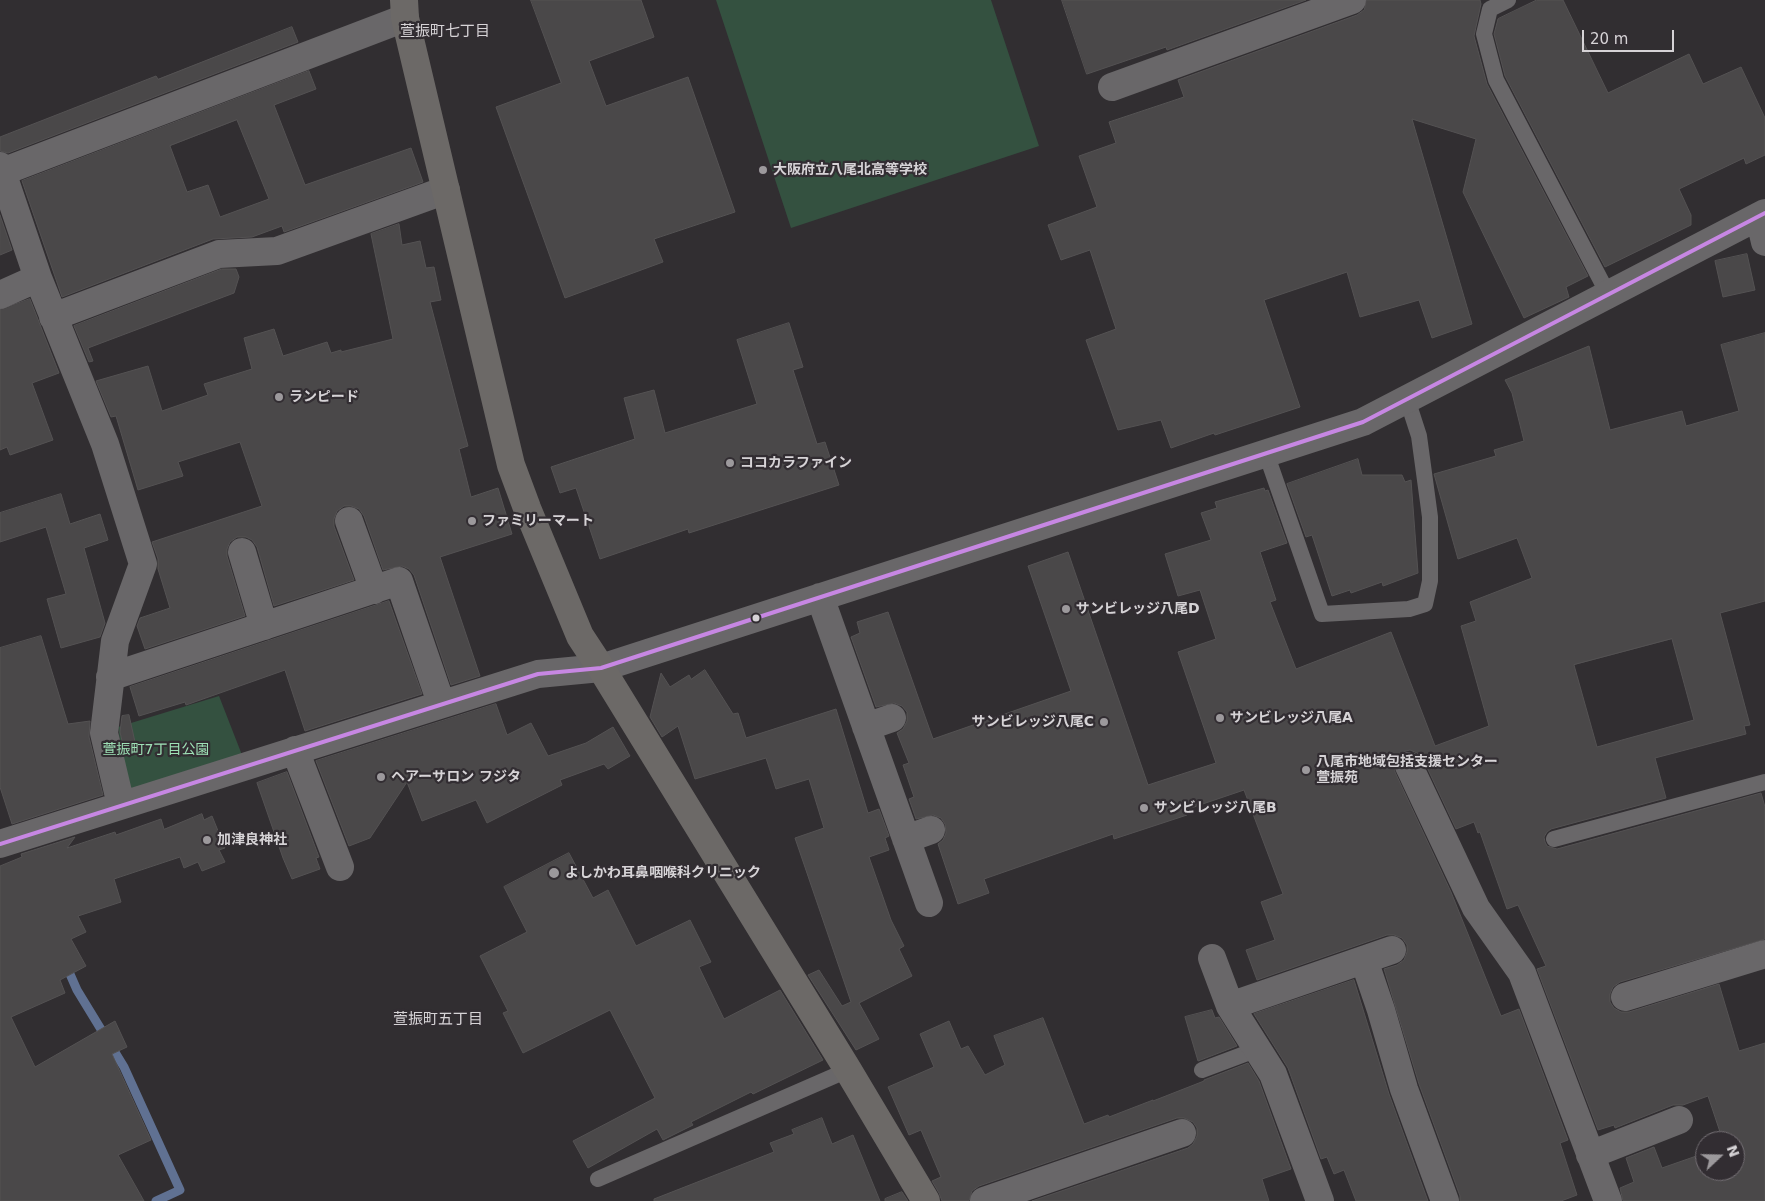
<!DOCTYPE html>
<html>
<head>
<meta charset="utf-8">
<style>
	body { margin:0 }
	#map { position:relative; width:1765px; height:1201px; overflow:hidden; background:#312e31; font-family:"DejaVu Sans",sans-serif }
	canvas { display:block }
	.north { position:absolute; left:1695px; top:1131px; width:50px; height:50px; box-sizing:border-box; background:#322d32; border:1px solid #746f74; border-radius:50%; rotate:69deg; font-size:14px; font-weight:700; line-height:20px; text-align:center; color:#d6d3d6 }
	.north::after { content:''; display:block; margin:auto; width:18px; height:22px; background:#9c999c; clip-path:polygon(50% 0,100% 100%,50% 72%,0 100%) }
	.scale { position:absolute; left:1582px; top:30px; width:92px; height:22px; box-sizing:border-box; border:2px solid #d6d3d6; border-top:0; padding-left:6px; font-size:15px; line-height:18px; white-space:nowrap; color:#d6d3d6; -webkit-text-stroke:4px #322d32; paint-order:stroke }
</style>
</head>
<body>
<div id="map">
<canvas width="1765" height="1201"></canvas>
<div class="north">N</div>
<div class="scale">20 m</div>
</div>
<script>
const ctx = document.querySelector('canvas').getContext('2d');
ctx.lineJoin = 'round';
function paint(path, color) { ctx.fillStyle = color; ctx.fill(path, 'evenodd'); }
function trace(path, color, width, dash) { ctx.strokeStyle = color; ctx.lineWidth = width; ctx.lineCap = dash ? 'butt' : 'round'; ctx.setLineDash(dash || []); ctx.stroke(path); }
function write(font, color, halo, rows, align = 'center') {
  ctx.font = font + ' "DejaVu Sans","Noto Sans JP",sans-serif'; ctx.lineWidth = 4.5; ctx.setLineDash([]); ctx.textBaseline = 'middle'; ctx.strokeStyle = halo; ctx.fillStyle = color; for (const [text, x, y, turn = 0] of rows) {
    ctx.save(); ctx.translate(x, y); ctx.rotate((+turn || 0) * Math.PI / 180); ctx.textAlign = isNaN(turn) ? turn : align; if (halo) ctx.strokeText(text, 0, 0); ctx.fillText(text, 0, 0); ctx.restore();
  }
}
const green = new Path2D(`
	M 716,0 L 991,0 L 1039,146 L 791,228 Z
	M 219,696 L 242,755 L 128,794 L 118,727 Z`);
const stream = new Path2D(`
	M 66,965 L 77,990 L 124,1067 L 180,1190 L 156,1201`);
const building = new Path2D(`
	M 531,0 L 641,0 L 654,37 L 589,61 L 606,106 L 688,77 L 735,212 L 654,239 L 663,262 L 565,298 L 496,107 L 561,83 Z
	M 1062,0 L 1306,0 L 1167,50 L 1166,47 L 1087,74 Z
	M 1367,0 L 1480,0 L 1481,4 L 1474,36 L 1487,84 L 1588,276 L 1566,287 L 1569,297 L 1524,318 L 1463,192 L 1476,139 L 1412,119 L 1472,324 L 1432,338 L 1419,300 L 1360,317 L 1347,272 L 1264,300 L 1300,407 L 1215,435 L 1214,433 L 1171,448 L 1161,420 L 1118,430 L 1086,340 L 1116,329 L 1090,250 L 1061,260 L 1048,225 L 1097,207 L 1079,156 L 1116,143 L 1109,122 L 1184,97 L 1178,80 L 1357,15 L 1364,10 Z
	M 1537,0 L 1563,0 L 1608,93 L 1689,54 L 1703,84 L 1741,67 L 1765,118 L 1765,155 L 1746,164 L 1744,158 L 1679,189 L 1691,215 L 1691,225 L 1605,267 L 1505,76 L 1494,34 L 1498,19 Z
	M 292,27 L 298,42 L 8,153 L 0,151 L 0,137 L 156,76 L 158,79 Z
	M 309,71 L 316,89 L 274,105 L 305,185 L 411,148 L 423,182 L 284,232 L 282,226 L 252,237 L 213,239 L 62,297 L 22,181 ZM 237,120 L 269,199 L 220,217 L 208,185 L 187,192 L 170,146 Z
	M 0,215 L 12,250 L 0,255 Z
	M 399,224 L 402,245 L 420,241 L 426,268 L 434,267 L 441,300 L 430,302 L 468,446 L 459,449 L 471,497 L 498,488 L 512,534 L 440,557 L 480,676 L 451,685 L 414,575 L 409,569 L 402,566 L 383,570 L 364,516 L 359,509 L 351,506 L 344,506 L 337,511 L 334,519 L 334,526 L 354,580 L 274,606 L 257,547 L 252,540 L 246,537 L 237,537 L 230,542 L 227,549 L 227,556 L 245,616 L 145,649 L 137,626 L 140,618 L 170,608 L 158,569 L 158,559 L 152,542 L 262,506 L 240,442 L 178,462 L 183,476 L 138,490 L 116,416 L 111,417 L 96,381 L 148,366 L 162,411 L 208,395 L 204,384 L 252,369 L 244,338 L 274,329 L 283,356 L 327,342 L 331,353 L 341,350 L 341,352 L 393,339 L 371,234 Z
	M 1747,254 L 1755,290 L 1723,297 L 1715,261 Z
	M 222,269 L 236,269 L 239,277 L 234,293 L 88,348 L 93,361 L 89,362 L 74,326 Z
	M 30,299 L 59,373 L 32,383 L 53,440 L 10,455 L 7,447 L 0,450 L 0,310 Z
	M 789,323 L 803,367 L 793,370 L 817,444 L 825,442 L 839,485 L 689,533 L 688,529 L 600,559 L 576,488 L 560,493 L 551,467 L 635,439 L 624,398 L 654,390 L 665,433 L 757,404 L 737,340 Z
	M 1765,333 L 1765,601 L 1720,613 L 1750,725 L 1744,726 L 1746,734 L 1655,758 L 1666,798 L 1551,829 L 1547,832 L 1544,837 L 1545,842 L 1547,846 L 1557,849 L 1761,793 L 1765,807 L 1765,939 L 1620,982 L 1613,987 L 1610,994 L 1610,1002 L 1614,1008 L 1621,1012 L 1629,1012 L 1719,984 L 1739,1051 L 1765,1043 L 1765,1201 L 1623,1201 L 1620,1188 L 1634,1182 L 1626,1158 L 1654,1147 L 1662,1168 L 1705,1153 L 1705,1171 L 1735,1171 L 1735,1141 L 1723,1141 L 1708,1096 L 1683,1105 L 1673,1105 L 1615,1128 L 1614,1125 L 1598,1130 L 1537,969 L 1546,966 L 1518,905 L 1507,909 L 1480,832 L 1478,833 L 1474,822 L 1456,829 L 1423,759 L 1417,753 L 1410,750 L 1402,752 L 1396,757 L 1394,764 L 1395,772 L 1451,892 L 1501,1016 L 1519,1009 L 1568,1140 L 1560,1143 L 1577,1195 L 1561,1201 L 1460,1201 L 1460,1196 L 1419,1084 L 1384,969 L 1397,965 L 1404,960 L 1407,952 L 1407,945 L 1402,938 L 1394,935 L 1387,935 L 1257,980 L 1246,950 L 1275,940 L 1261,902 L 1283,894 L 1244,790 L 1185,810 L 1187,815 L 1114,839 L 1113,834 L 984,879 L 989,893 L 958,904 L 938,844 L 943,840 L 946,833 L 945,824 L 941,818 L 933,815 L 916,819 L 909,799 L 914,797 L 903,765 L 909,763 L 897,733 L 903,729 L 907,721 L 907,712 L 902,706 L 894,703 L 876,707 L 851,637 L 860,633 L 857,622 L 888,612 L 933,739 L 1071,691 L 1028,566 L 1068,552 L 1148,785 L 1216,763 L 1178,652 L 1216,639 L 1200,590 L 1178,596 L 1165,554 L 1211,540 L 1201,513 L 1217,508 L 1215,502 L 1264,488 L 1265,491 L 1268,490 L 1287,543 L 1260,552 L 1276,600 L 1270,602 L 1296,669 L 1391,632 L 1435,746 L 1489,726 L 1461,626 L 1476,621 L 1470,602 L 1532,578 L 1517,538 L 1458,559 L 1434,474 L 1496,456 L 1494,450 L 1524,441 L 1512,393 L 1505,380 L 1589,346 L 1610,430 L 1682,411 L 1686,426 L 1739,411 L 1721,345 ZM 1672,639 L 1694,720 L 1597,747 L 1574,665 Z
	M 1358,459 L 1362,475 L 1402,475 L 1405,482 L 1411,480 L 1418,573 L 1383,586 L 1382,582 L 1351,593 L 1350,590 L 1332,596 L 1312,535 L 1306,537 L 1287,484 Z
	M 61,494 L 70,524 L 100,514 L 108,540 L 84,548 L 105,623 L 100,637 L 61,648 L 47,599 L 66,594 L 46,527 L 0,542 L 0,513 Z
	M 389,601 L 422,694 L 305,731 L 285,670 L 186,705 L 185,702 L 139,716 L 130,687 Z
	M 41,636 L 68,724 L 90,721 L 89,737 L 103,795 L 12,824 L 0,787 L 0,648 Z
	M 705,670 L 733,714 L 738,713 L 746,738 L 836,709 L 868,813 L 879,809 L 889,836 L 885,838 L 889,850 L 869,857 L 891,920 L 904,946 L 899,949 L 912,976 L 859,1003 L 879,1039 L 856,1050 L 808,975 L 819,970 L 842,1006 L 851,1002 L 795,838 L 824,828 L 809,779 L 776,789 L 766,758 L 695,779 L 678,726 L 662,737 L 650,717 L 661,673 L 670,687 L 689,675 L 691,679 Z
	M 496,704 L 507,735 L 531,723 L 548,756 L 586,743 L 613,727 L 630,756 L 608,769 L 604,764 L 560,780 L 562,785 L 487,823 L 476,800 L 422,821 L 407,782 L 370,838 L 349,846 L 316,761 Z
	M 129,715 L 135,742 L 123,745 L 120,732 L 122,716 Z
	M 287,772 L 319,857 L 316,858 L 320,869 L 292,879 L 283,858 L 257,783 Z
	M 202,814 L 204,820 L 212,816 L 225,848 L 219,850 L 225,862 L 202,871 L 198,862 L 184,868 L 180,857 L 114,879 L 121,902 L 78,916 L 86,932 L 71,939 L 86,966 L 60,980 L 65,993 L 11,1017 L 35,1067 L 115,1021 L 127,1047 L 112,1054 L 151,1140 L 118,1155 L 144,1201 L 0,1201 L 0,866 L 22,857 L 21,854 L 75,837 L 67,848 L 115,832 L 116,835 L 161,819 L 164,829 Z
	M 569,853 L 593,898 L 608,890 L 636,946 L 690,920 L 711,962 L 699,967 L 724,1019 L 780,990 L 823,1060 L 753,1094 L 751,1092 L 691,1122 L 693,1125 L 663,1140 L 657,1129 L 588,1168 L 573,1141 L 655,1098 L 610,1010 L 523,1053 L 503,1013 L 508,1011 L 480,956 L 527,932 L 504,887 Z
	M 1354,980 L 1389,1094 L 1428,1201 L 1356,1201 L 1344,1170 L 1334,1174 L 1327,1157 L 1321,1159 L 1288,1068 L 1254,1014 Z
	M 1212,1010 L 1215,1018 L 1219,1017 L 1237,1046 L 1198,1061 L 1185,1017 Z
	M 1043,1018 L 1084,1124 L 1108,1115 L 1109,1117 L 1153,1100 L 1153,1101 L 1204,1081 L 1204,1080 L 1248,1063 L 1259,1081 L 1291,1169 L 1262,1179 L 1269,1201 L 1032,1201 L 1188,1148 L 1193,1144 L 1197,1136 L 1197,1128 L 1193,1122 L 1184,1118 L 1177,1118 L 979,1186 L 972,1191 L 969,1201 L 942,1201 L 939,1193 L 932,1181 L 941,1177 L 921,1130 L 909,1135 L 888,1087 L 934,1067 L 920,1034 L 949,1021 L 961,1049 L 968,1046 L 985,1075 L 1005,1065 L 994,1036 Z
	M 822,1118 L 832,1144 L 853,1135 L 880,1201 L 654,1201 L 654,1199 L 774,1152 L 770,1143 L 794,1134 L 792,1130 Z
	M 902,1192 L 908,1201 L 885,1201 L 885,1199 Z`);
const lane = new Path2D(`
	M 1508,0 L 1490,9 L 1484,34 L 1496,80 L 1608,294
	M 1266,453 L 1322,614 L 1409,609 L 1425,604 L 1430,581 L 1430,517 L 1419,436 L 1407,399
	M 1554,839 L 1765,782
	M 1202,1070 L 1258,1049
	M 598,1179 L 848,1070`);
const street = new Path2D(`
	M 1112,87 L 1352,0
	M 0,166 L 38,278 L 105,444 L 143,564 L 115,641 L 104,733 L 121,805
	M 2,172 L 405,18
	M 1759,216 L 1765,242
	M 0,295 L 38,278
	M 53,317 L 219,254 L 277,251 L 446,190
	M 349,521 L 374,590
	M 242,552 L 264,626
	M 820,597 L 929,903
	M 110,677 L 399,581 L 441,703
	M 866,727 L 892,718
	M 295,750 L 340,867
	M 1409,766 L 1476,908 L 1522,973 L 1608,1201
	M 906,839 L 931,830
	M 0,844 L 538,674 L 601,668 L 1363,422 L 1765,213
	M 1212,958 L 1230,1006 L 1273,1074 L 1320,1201
	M 1364,960 L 1381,1010 L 1404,1089 L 1445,1201
	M 1625,997 L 1765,954
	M 1230,1006 L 1392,950
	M 1590,1155 L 1679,1120
	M 984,1201 L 1182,1133`);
const secondary = new Path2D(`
	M 404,0 L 405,18 L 511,465 L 527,508 L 580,636 L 601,668 L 848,1070 L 926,1201`);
const bus1 = new Path2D(`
	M 0,844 L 538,674 L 601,668 L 1363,422 L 1765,213`);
const markers = [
	[763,170,5,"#9c999c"],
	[279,397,5,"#9c999c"],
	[730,463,5,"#9c999c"],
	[472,521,5,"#9c999c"],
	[1066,609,5,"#9c999c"],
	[756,618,4.5,"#d6d3d6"],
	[1220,718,5,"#9c999c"],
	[1104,722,5,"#9c999c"],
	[1306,770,5,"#9c999c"],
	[381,777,5,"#9c999c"],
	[1144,808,5,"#9c999c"],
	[207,840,5,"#9c999c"],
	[554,873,6,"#9c999c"]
];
const poiNames = [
	["大阪府立八尾北高等学校",773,170],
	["ランピード",289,397],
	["ココカラファイン",740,463],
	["ファミリーマート",482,521],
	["サンビレッジ八尾D",1076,609],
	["サンビレッジ八尾A",1230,718],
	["サンビレッジ八尾C",1094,722,"right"],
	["八尾市地域包括支援センター",1316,762],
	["萱振苑",1316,778],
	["ヘアーサロン フジタ",391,777],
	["サンビレッジ八尾B",1154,808],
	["加津良神社",217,840],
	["よしかわ耳鼻咽喉科クリニック",565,873]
];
const parkNames = [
	["萱振町7丁目公園",156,750]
];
const neighbourhoodNames = [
	["萱振町七丁目",445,32],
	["萱振町五丁目",438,1020]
];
paint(green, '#345140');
trace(stream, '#607192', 9);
paint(building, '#4a4849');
trace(building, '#545253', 1);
trace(lane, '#696769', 16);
trace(street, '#696769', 28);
trace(secondary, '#6c6967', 28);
trace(bus1, '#c787e3', 4);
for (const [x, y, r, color] of markers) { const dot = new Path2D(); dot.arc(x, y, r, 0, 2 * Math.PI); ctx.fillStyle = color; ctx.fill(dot); trace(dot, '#322d32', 2); }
write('bold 14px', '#d6d3d6', '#322d32', poiNames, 'left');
write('14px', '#9ee1b6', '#322d32', parkNames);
write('15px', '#d6d3d6', '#322d32', neighbourhoodNames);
</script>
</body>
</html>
